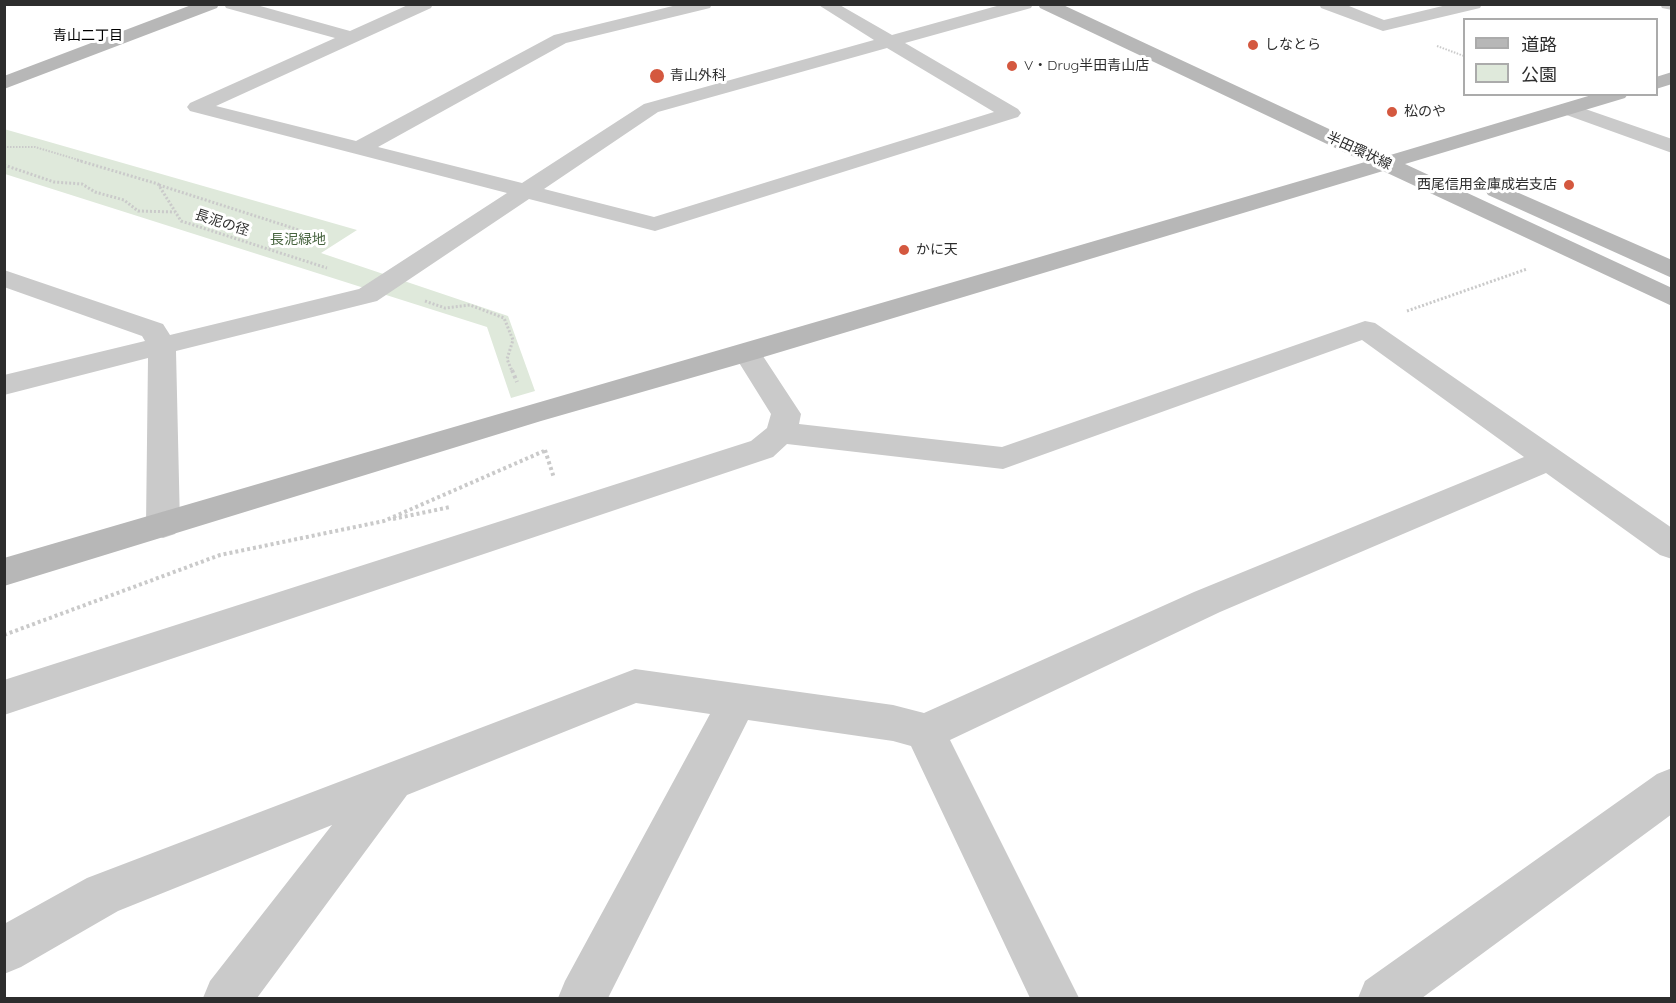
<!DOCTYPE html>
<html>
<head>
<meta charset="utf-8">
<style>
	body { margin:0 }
	#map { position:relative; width:1676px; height:1003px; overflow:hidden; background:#fff; font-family:Quicksand,"Noto Sans JP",sans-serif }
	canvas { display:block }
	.frame { position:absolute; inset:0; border:6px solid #2d2d2d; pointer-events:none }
	.legend { position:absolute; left:1463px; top:18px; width:195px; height:78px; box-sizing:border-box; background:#fff; border:2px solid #ababab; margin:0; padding:8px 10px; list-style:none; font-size:18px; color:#2d2d2d }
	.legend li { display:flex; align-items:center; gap:12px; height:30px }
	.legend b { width:30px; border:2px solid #ababab }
</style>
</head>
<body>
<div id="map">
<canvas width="1676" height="1003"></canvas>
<div class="frame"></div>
<ul class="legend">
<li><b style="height:8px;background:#b7b7b7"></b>道路</li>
<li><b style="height:16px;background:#dfe9db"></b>公園</li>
</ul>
</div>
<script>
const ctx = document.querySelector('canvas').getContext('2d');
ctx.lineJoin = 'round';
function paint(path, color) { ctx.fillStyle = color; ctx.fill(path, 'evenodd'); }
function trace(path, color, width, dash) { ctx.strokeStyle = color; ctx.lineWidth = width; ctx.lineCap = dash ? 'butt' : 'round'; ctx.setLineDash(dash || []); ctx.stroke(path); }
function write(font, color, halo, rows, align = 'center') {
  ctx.font = font + ' Quicksand,"Noto Sans JP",sans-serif'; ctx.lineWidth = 6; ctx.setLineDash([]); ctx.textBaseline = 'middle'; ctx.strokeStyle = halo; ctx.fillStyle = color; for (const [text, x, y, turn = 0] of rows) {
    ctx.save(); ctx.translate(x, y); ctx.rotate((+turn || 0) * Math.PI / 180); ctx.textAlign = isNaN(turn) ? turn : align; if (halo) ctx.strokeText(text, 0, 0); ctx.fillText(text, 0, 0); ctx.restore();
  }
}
const green = new Path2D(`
	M 4,129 L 357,230 L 321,253 L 508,316 L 535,391 L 511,398 L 487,327 L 5,174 Z`);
const pathFar2 = new Path2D(`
	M 1437,46 L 1464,56
	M 4,147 L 35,147 L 82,161`);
const pathFar1 = new Path2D(`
	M 77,160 L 158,184 L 181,221 L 327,268
	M 4,165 L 54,182 L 82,184 L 95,192 L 124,200 L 138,211 L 175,212
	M 159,185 L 299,230 L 267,249
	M 425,301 L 445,308 L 470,305 L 504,318 L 513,340 L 507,359 L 512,371
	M 1407,311 L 1527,269`);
const path = new Path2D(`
	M 512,370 L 517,382
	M 545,450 L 554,478
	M 393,519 L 450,507
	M 4,635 L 220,555 L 384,521 L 544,451`);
const street = new Path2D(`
	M 224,4 L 253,4 L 350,31 L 410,4 L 433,4 L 431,8 L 216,106 L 356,141 L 554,35 L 681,4 L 712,4 L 710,8 L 566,43 L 378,147 L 522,183 L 644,104 L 874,40 L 817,4 L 838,4 L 892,35 L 1004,4 L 1033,4 L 1031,8 L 905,43 L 1018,109 L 1021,113 L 1018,117 L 655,231 L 529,199 L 377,301 L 176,351 L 180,525 L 175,534 L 163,538 L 151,534 L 146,525 L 148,358 L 4,395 L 4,375 L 145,341 L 142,336 L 4,287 L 4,270 L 163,324 L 170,335 L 359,289 L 507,193 L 190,111 L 187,107 L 190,103 L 335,38 L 226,8 ZM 887,48 L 994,112 L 654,217 L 544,189 L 658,112 Z
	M 1319,4 L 1344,4 L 1384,20 L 1451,4 L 1482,4 L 1480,8 L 1383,31 L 1321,8 Z
	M 1660,4 L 1672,4 L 1672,10 L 1662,8 Z
	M 1568,103 L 1672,139 L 1672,153 L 1561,113 L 1558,109 L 1561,105 Z
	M 1365,321 L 1375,323 L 1672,528 L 1672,559 L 1660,555 L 1546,473 L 1220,612 L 950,740 L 1079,998 L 1030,998 L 911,746 L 893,741 L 748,720 L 608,998 L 558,998 L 565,981 L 710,714 L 636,703 L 407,795 L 257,998 L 203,998 L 210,981 L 332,825 L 118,911 L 21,967 L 4,974 L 4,924 L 87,878 L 635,669 L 893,705 L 924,713 L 1194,592 L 1524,457 L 1362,340 L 1003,469 L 787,444 L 773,457 L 4,715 L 4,680 L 751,441 L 767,428 L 771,414 L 733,353 L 737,347 L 747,344 L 757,347 L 801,414 L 799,424 L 1002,447 Z
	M 1672,768 L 1672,814 L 1422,998 L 1358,998 L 1365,981 L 1657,774 Z`);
const secondary = new Path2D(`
	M 194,4 L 219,4 L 217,8 L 4,89 L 4,76 Z
	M 1038,4 L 1061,4 L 1387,156 L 1595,94 L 1628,94 L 1625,98 L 1405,164 L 1672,288 L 1672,306 L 1383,171 L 757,359 L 541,421 L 4,586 L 4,558 C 458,425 912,295 1365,162 L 1040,8 Z
	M 1672,72 L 1672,84 L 1656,89 L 1656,77 Z
	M 1496,183 L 1672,260 L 1672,278 L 1488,195 L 1485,190 L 1488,185 Z`);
const markers = [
	[1253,45,6,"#d4583f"],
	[1012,66,6,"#d4583f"],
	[657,76,8,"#d4583f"],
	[1392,112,6,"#d4583f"],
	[1569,185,6,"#d4583f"],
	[904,250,6,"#d4583f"]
];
const farNeighbourhoodnames = [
	["青山二丁目",88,36]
];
const farPoinames = [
	["しなとら",1265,45],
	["V・Drug半田青山店",1024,66],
	["青山外科",670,76],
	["松のや",1404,112],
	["西尾信用金庫成岩支店",1557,185,"right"],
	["かに天",916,250]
];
const farStreetnames = [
	["半田環状線",1359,151,25],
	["長泥の径",222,223,18]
];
const farParknames = [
	["長泥緑地",298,240]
];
paint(green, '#dfe9db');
trace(pathFar2, '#cacaca', 2, [1.5, 1.5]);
trace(pathFar1, '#cacaca', 3, [2, 2]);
trace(path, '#cacaca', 4, [3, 3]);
paint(street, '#cacaca');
paint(secondary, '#b7b7b7');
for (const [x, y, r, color] of markers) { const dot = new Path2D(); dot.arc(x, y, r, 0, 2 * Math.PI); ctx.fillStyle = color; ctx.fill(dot); trace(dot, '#fff', 2); }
write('14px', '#000', '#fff', farNeighbourhoodnames);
write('14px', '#2d2d2d', '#fff', farPoinames, 'left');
write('14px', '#2d2d2d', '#fff', farStreetnames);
write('14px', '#47643f', '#fff', farParknames);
</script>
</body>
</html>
